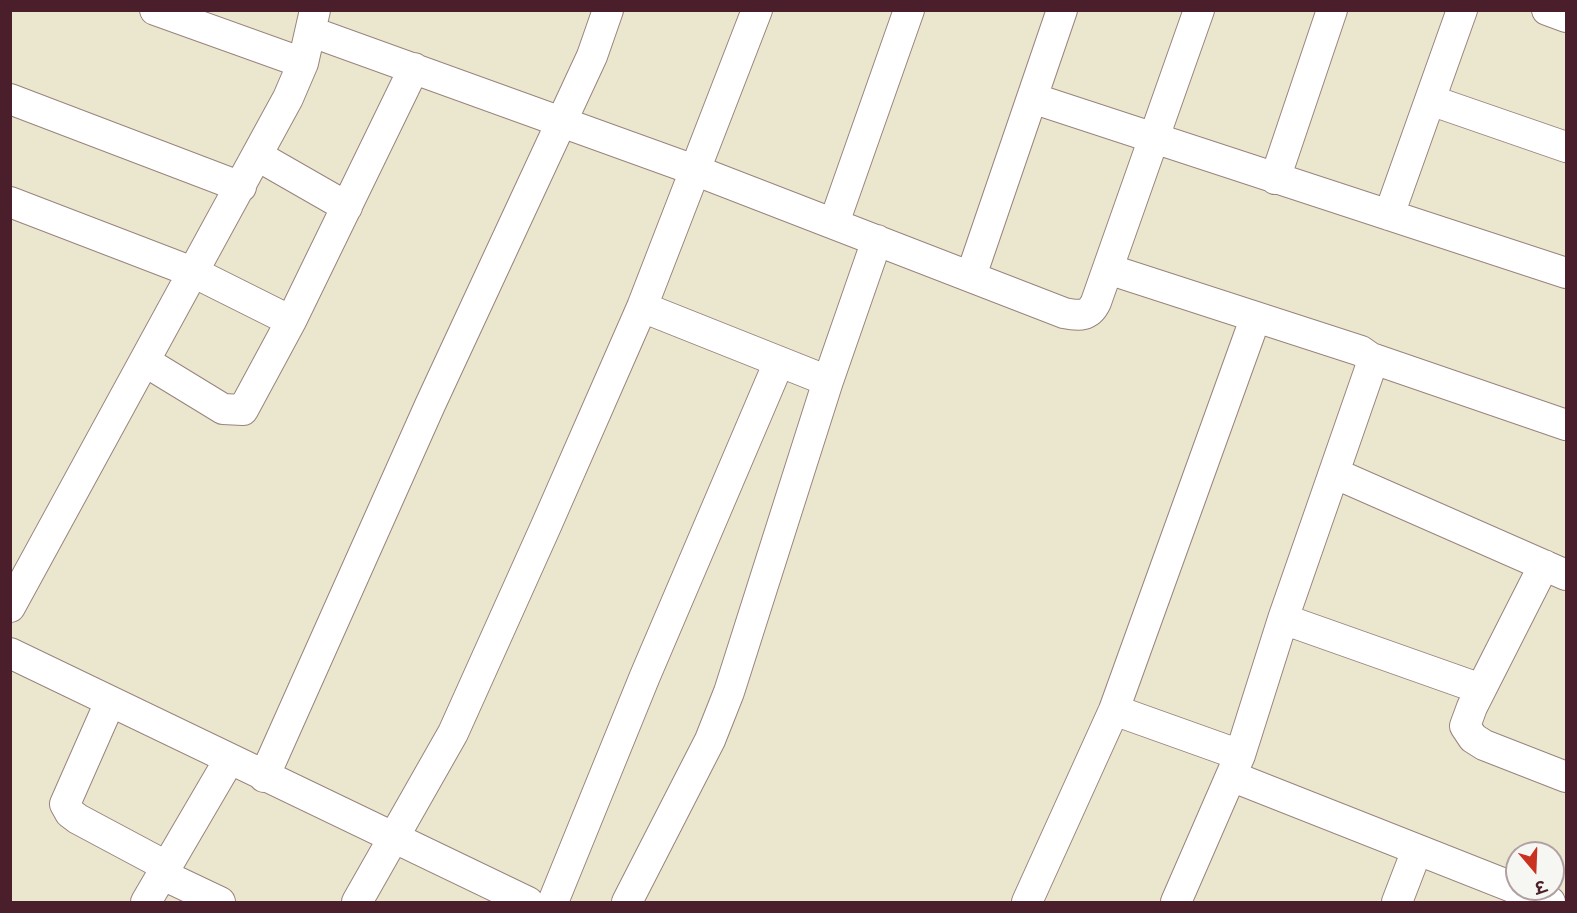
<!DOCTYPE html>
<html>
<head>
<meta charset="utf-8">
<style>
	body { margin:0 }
	#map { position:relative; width:1577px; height:913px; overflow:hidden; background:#ebe7cf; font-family:"Comic Neue","Playpen Sans Deva",sans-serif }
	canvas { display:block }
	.frame { position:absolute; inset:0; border:12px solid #4a1f2b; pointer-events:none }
	.north { position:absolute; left:1505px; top:841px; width:60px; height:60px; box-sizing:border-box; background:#f6f6f2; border:2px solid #b1a0a2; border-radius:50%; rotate:161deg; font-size:16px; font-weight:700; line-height:24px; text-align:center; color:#4a1f2b }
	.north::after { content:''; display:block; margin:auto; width:21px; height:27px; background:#c8321e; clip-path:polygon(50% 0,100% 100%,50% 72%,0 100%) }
</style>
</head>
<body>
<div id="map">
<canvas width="1577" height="913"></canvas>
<div class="frame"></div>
<div class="north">उ</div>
</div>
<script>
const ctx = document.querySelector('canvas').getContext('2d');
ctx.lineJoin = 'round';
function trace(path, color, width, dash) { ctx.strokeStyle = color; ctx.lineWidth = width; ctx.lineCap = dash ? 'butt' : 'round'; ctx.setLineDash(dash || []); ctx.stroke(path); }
const minor = new Path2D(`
	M 155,10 L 303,63
	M 1547,10 L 1566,17
	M 312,32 L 697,171 L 1064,313 C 1079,316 1089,317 1096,302 L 1199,10
	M 1032,98 L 1566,273
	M 10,99 L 241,187
	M 1430,100 L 1566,147
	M 258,156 L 347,207
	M 1275,179 L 1332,10
	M 10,202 L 195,273 L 291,321
	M 1389,215 L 1462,10
	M 834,223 L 909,10
	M 1108,269 L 1361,351 L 1371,358 L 1370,369 L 1283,619 L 1240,755 L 1176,902
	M 971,276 L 1062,10
	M 642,307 L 828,381
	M 1371,358 L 1566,425
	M 146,362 L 223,409 L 243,410 L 291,321 L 414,68
	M 1334,473 L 1566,575
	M 1544,565 L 1472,707 L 1465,726 L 1473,738 L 1484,745 L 1566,777
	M 10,607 L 288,98 L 303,63 L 315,10
	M 1283,619 L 1481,689
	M 10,653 L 528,902
	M 110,702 L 65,804 L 70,813 L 78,819 L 166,866
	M 1114,710 L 1240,755
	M 1231,776 L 1550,902
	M 264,777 L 430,405 L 592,56 L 608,10
	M 161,874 L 220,902
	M 146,902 L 229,760
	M 357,902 L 453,733 L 546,526 L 642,307 L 757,10
	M 553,902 L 645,676 L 779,362
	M 627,902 L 710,740 L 729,692 L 828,381 L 877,240
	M 1027,902 L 1114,710 L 1255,319
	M 1397,902 L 1417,850`);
trace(minor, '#9a837d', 32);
trace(minor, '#fff', 30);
</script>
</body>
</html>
